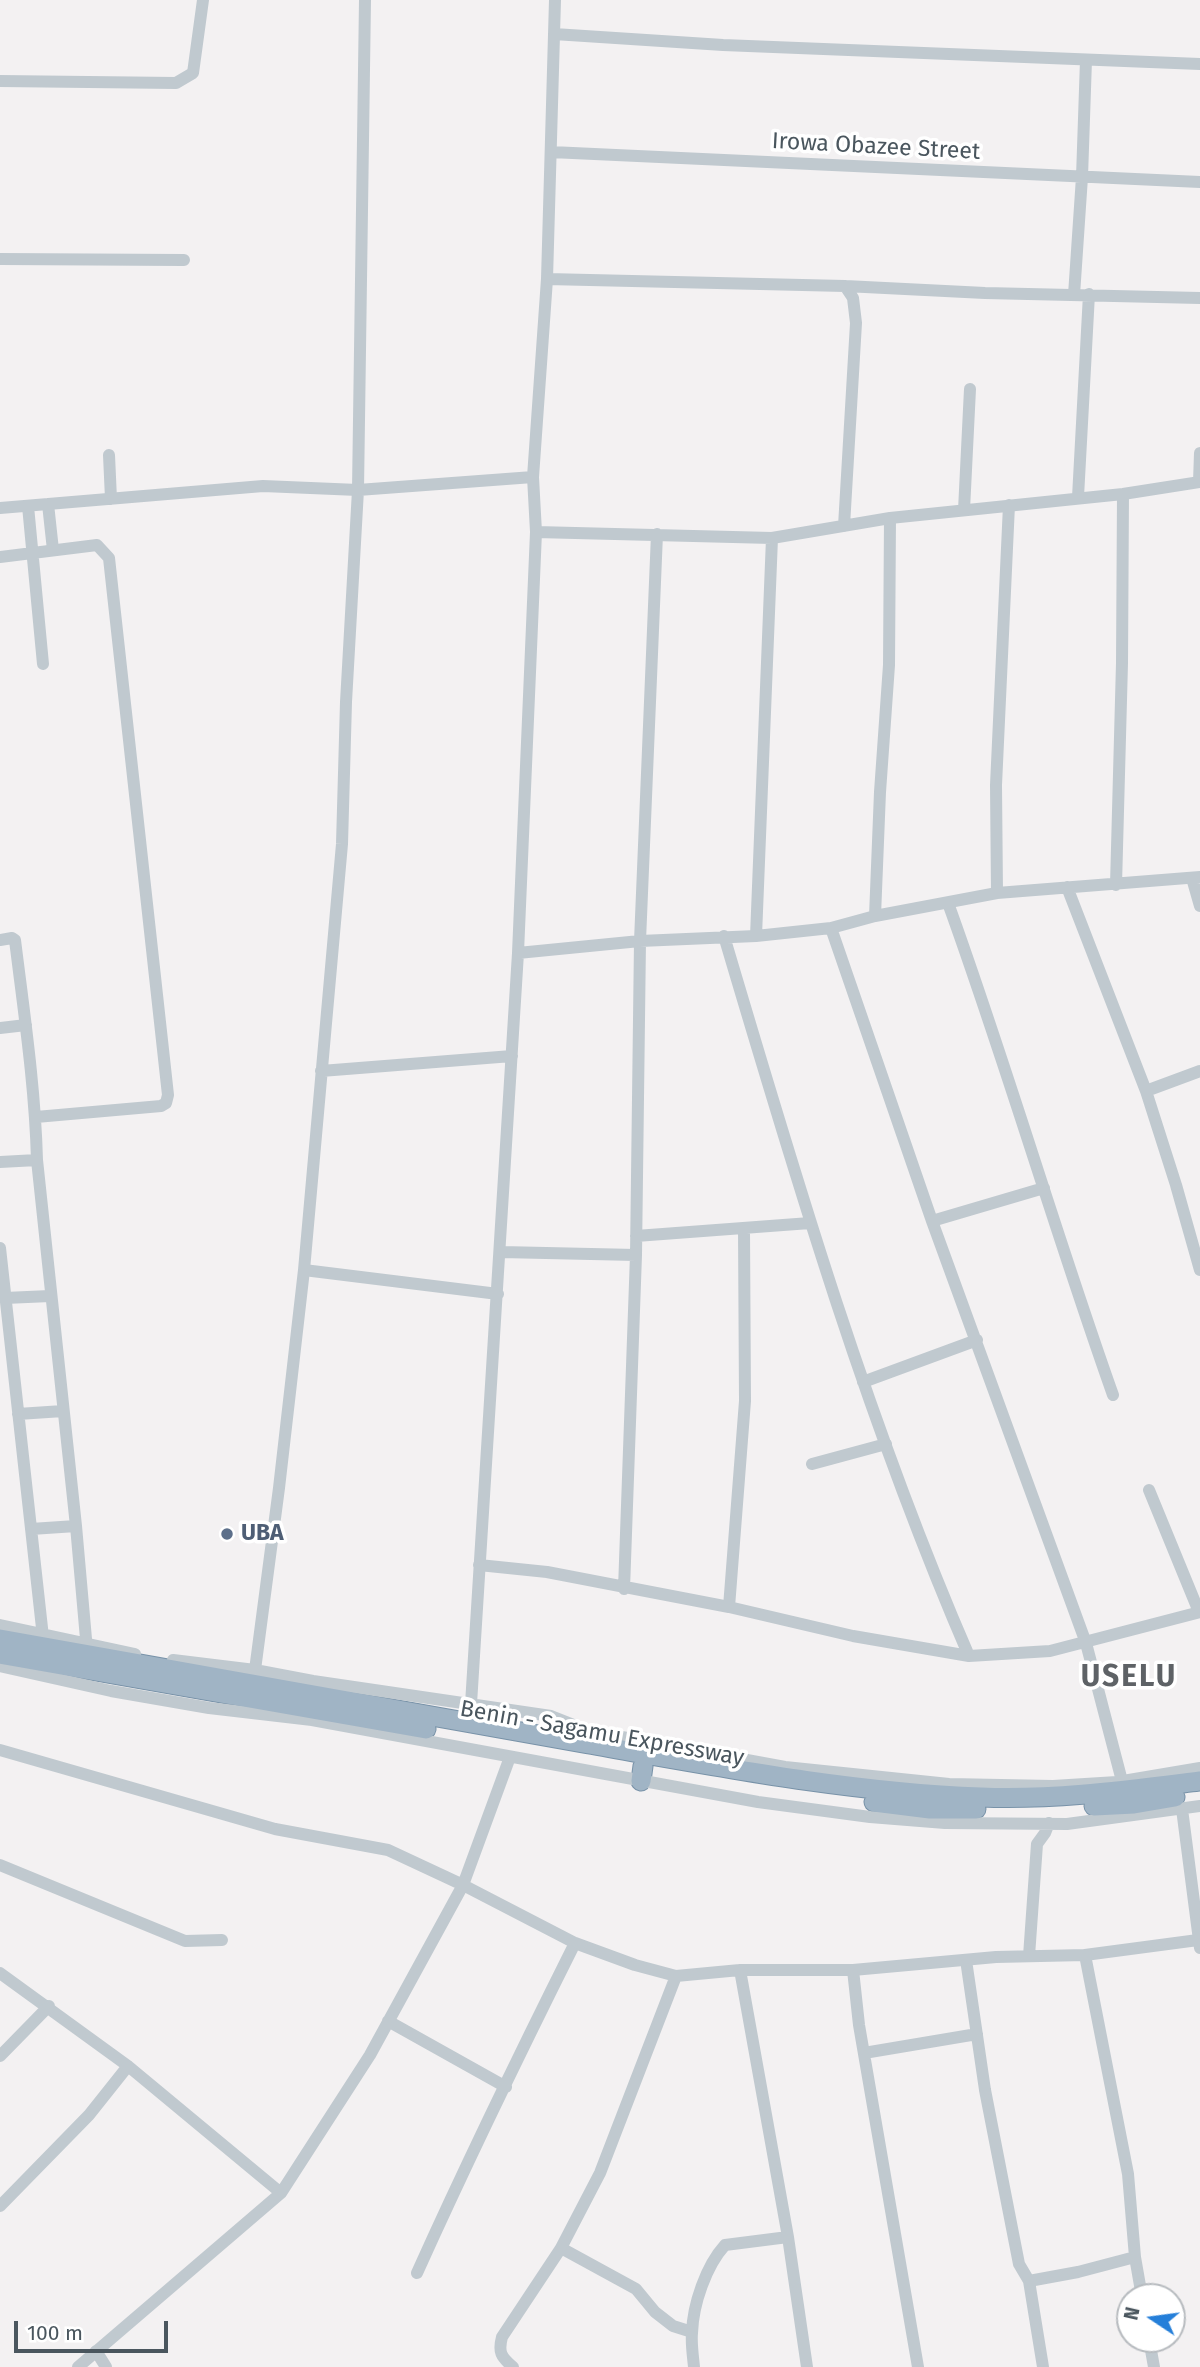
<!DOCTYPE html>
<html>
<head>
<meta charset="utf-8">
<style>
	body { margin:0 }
	#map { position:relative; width:1200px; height:2367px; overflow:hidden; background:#f3f1f2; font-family:"Fira Sans",sans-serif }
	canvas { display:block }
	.north { position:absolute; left:1116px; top:2283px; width:70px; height:70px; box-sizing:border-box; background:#fff; border:2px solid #b7bbbf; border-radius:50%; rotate:283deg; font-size:19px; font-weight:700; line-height:28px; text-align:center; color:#4a565e }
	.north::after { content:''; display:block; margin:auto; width:24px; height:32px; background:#257fd9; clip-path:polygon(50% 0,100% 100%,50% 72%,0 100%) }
	.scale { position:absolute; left:14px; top:2321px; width:154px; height:32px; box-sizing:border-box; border:4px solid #4a565e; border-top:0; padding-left:9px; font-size:21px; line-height:24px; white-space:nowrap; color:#4a565e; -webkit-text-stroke:5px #fff; paint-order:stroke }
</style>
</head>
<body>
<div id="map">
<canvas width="1200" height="2367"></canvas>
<div class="north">N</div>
<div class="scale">100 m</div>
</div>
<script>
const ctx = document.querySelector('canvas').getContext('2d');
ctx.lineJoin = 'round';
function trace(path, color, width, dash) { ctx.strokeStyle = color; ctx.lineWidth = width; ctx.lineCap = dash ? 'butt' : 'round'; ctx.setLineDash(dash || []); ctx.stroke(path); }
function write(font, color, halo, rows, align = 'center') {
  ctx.font = font + ' "Fira Sans",sans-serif'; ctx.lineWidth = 7; ctx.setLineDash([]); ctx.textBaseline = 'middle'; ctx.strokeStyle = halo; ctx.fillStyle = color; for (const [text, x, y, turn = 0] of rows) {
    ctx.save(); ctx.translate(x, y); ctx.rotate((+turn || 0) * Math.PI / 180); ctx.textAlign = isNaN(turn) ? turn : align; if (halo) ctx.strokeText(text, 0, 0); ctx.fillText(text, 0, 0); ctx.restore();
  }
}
const minor = new Path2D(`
	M 554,34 L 723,45 L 1200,64
	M 0,81 L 176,83 L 193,73 L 203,0
	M 551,152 L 1200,182
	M 0,259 L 184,260
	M 547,279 L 845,286 L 985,293 L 1200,298
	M 1074,295 L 1082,177 L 1086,60
	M 109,455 L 111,499
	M 1199,482 L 1200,453
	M 1078,497 L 1089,294
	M 48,504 L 53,550
	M 28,506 L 43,664
	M 0,508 L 263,486 L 358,490 L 533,477
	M 964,510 L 970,389
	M 844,526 L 856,323 L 853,298 L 845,286
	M 536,532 L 772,538 L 890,518 L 1123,494 L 1200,482
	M 0,557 L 97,545 L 109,558 L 168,1095 L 166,1103 L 161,1106 L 36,1117
	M 1192,878 L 1200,906
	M 1116,885 L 1122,663 L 1123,494
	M 1067,887 L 1146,1091 L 1176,1185 L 1200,1270
	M 997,893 L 996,785 L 1009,505
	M 948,903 C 1007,1066 1055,1232 1113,1395
	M 875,916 L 880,792 L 889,665 L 890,518
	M 831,928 L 932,1221 L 1086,1643 L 1122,1781
	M 724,936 C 796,1179 868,1423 969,1656
	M 756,936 L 772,538
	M 0,940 L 12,938 L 15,940 C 24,1013 35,1086 37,1160 L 76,1526 L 87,1650
	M 518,953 L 640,941 L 756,936 L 831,928 L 875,916 L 997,893 L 1200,877
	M 0,1028 L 26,1025
	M 321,1071 L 512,1056
	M 1146,1091 L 1200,1071
	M 0,1162 L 37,1160
	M 932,1221 L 1044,1188
	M 636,1236 L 810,1223
	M 0,1248 L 43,1637
	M 501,1252 L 636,1255
	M 304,1270 L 498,1294
	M 5,1298 L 50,1296
	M 863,1382 L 977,1340
	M 18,1414 L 63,1411
	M 812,1464 L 886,1444
	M 1149,1490 L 1199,1612
	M 31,1529 L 76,1526
	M 479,1565 L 547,1572 L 729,1607 L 853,1636 L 969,1656 L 1050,1651 L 1200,1612
	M 624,1589 L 636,1255 L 640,941 L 657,534
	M 729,1607 L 745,1401 L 744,1230
	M 0,1625 L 135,1654
	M 173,1660 L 255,1670 L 313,1681 L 551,1716 L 589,1731 L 785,1767 L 949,1784 L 1053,1786 L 1117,1782 L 1200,1768
	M 0,1666 L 111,1691 L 209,1708 L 312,1720 L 758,1802 L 870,1817 L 945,1823 L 1067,1824 L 1200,1806
	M 255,1670 L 279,1488 L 304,1270 L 342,844 L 346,702 L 358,490 L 365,0
	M 471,1704 L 518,953 L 536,532 L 533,477 L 547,279 L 555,0
	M 0,1750 L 275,1829 L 388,1850 L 463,1885 L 575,1943 L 635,1965 L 676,1976 L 740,1970 L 853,1970 L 996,1957 L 1085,1955 L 1198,1940
	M 1182,1809 L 1200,1948
	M 0,1865 L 185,1941 L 222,1940
	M 1085,1955 L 1128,2174 L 1135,2257 L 1142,2297
	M 1029,1956 L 1037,1844 L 1045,1833 L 1049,1823
	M 966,1960 L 985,2090 L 1019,2264 L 1029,2281 L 1043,2367
	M 740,1970 L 788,2237 L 807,2367
	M 853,1970 L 859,2025 L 918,2367
	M 0,1973 L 128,2066 L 281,2193
	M 388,2021 L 506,2087
	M 864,2053 L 977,2034
	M 0,2056 L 49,2006
	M 0,2206 L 89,2115 L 128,2066
	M 561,2248 L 636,2289 L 655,2312 L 673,2326 L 692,2332
	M 417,2273 C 467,2162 520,2053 575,1943
	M 1029,2281 L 1078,2272 L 1135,2257
	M 1149,2339 L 1154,2367
	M 96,2351 L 106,2367
	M 78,2367 L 281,2193 L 370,2055 L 463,1885 L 510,1757
	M 513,2367 C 501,2357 498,2352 502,2337 L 561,2248 L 600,2173 L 676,1976
	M 694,2367 C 693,2356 691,2344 692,2333 C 693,2304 706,2266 725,2245 L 788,2237`);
const trunk = new Path2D(`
	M 0,1639 C 194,1672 388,1709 583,1743 C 715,1766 847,1792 981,1797 C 1055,1800 1127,1790 1200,1781
	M 0,1654 L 426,1729
	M 641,1781 L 643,1766
	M 874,1802 L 930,1809 L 976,1809
	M 1094,1806 L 1134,1804 L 1175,1797`);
const markers = [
	[227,1534,7,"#5c6f8a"]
];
const streetNames = [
	["Irowa Obazee Street",876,147,3],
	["Benin - Sagamu Expressway",602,1734,10]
];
const serviceNames = [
	["UBA",241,1534]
];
const districtNames = [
	["USELU",1129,1678]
];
trace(trunk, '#7892a8', 21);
trace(minor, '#c0c9cf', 12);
trace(trunk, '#a0b4c5', 19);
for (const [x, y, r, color] of markers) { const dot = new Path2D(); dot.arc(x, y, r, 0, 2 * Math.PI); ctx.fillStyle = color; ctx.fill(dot); trace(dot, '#fff', 2.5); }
write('23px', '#4a565e', '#fff', streetNames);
write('bold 23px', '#4e5e75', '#fff', serviceNames, 'left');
ctx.letterSpacing = '2px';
write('bold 30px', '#5e6266', '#fff', districtNames);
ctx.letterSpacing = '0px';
</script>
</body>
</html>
